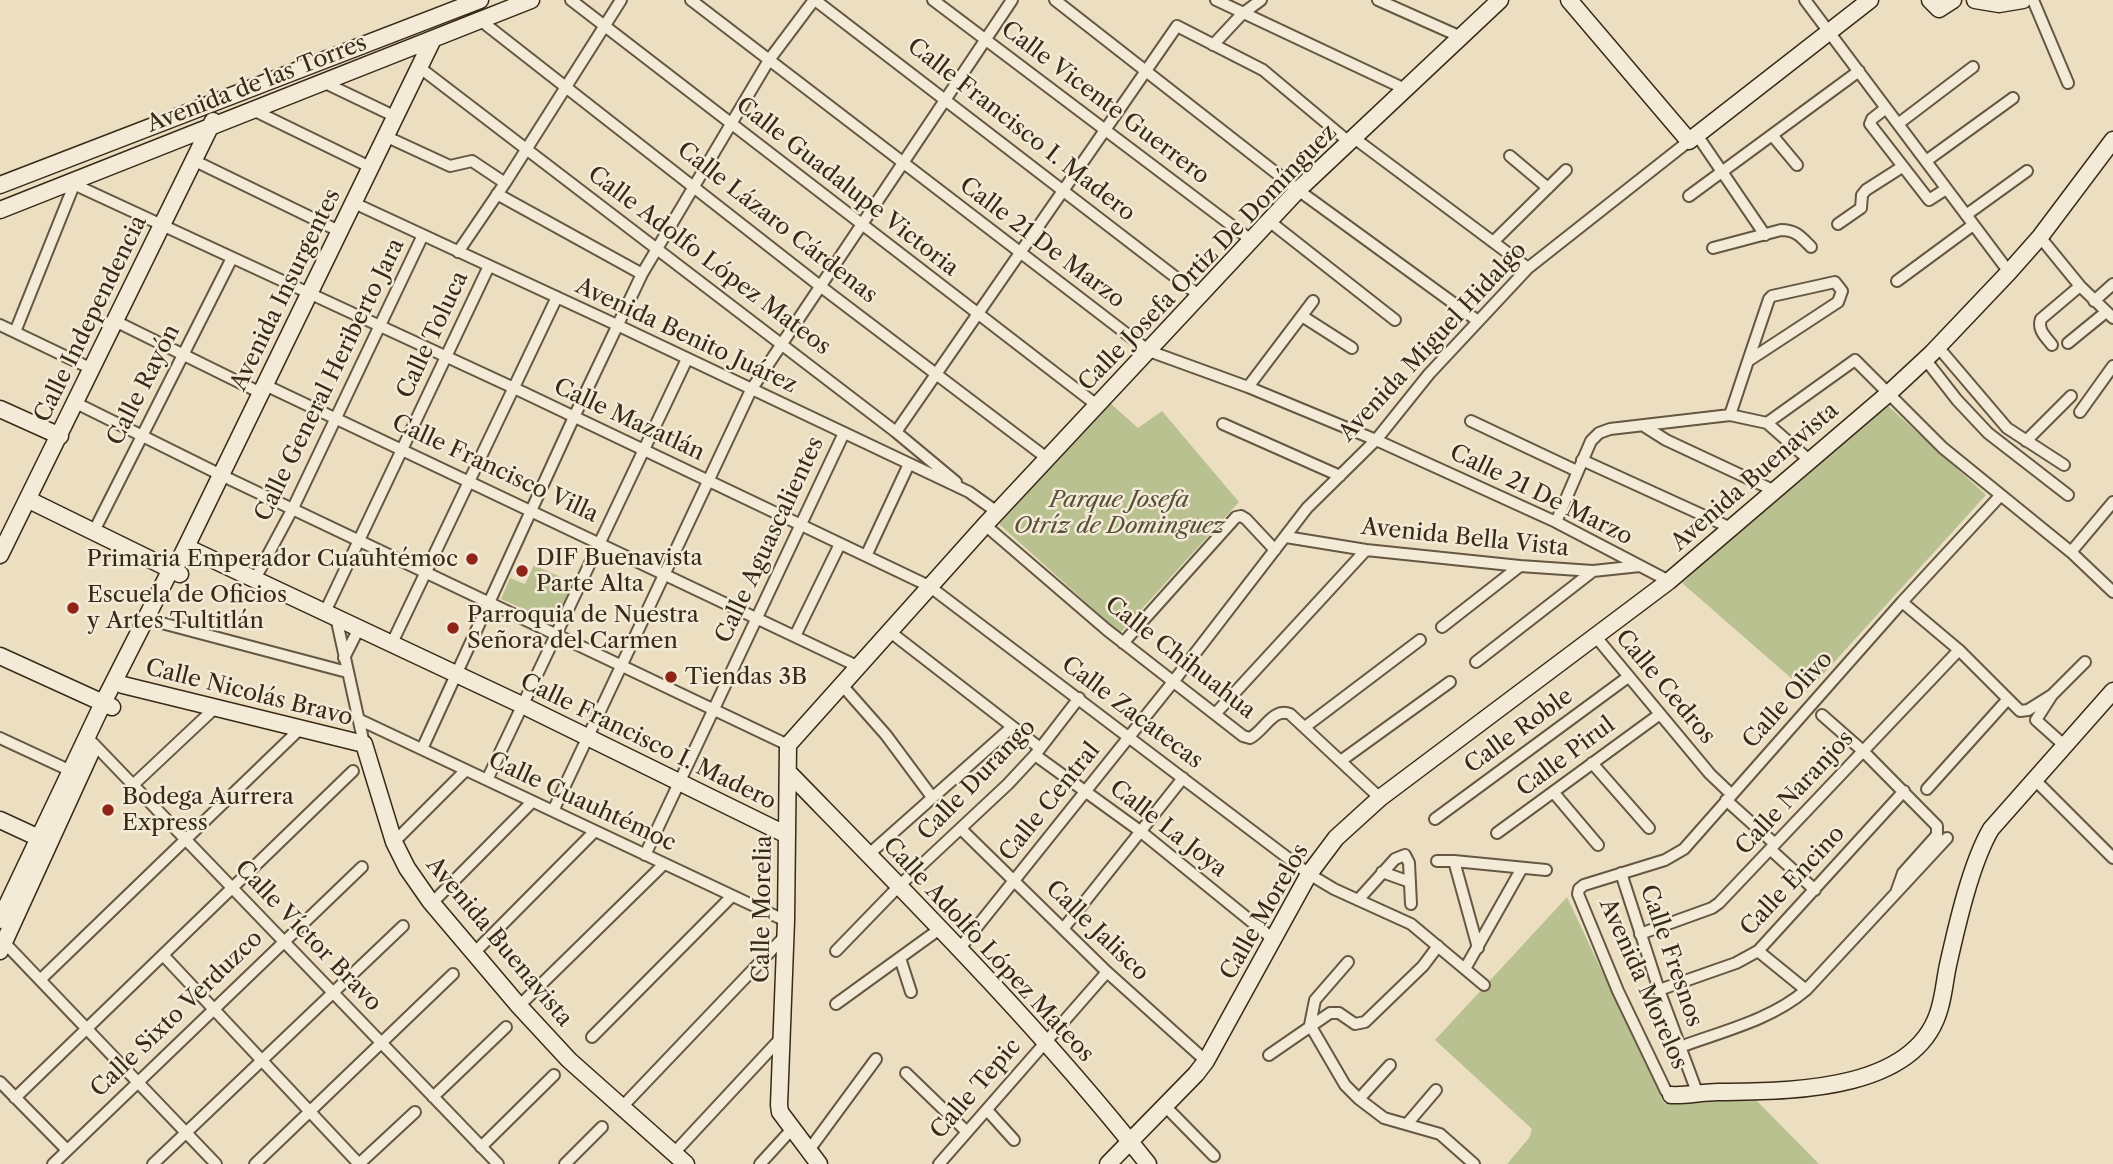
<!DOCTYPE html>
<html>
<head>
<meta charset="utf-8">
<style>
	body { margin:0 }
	canvas { display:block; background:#ecdfc1 }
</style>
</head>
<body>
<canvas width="2113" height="1164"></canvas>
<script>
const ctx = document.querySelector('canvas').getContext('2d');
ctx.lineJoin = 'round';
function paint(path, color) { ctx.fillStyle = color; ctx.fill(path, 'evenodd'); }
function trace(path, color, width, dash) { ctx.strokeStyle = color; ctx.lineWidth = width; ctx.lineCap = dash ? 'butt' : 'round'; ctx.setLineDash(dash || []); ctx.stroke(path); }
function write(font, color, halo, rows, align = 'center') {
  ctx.font = font + ' "Libre Caslon Text",serif'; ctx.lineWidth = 5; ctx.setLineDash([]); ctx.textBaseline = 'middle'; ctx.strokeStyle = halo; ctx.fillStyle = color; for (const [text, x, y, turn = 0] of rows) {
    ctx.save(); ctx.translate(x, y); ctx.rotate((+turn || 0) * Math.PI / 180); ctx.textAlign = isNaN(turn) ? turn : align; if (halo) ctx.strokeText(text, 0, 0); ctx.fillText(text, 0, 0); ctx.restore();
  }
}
const green = new Path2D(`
	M 1110,403 L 1138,428 L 1162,411 L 1239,502 L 1120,633 L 999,524 Z
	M 1886,404 L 1986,495 L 1807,692 L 1682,583 L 1765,505 Z
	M 534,565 L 574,583 L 556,623 L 501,599 L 510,578 L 525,584 Z
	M 1567,897 L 1664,1103 L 1756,1100 L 1819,1164 L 1507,1164 L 1529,1138 L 1532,1129 L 1435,1040 Z`);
const street = new Path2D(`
	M 571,0 L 1098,406
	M 691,0 L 1149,351 L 1248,387 L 1376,440 L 1556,522 L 1669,581
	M 815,0 L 1200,296
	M 933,0 L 1251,240
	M 1055,0 L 1298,190 L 1478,321
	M 1216,0 L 1405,89
	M 1378,0 L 1461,37
	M 1805,0 L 2009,272
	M 2033,0 L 2068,83
	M 480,20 L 820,286 L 1048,459
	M 1213,45 L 1242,14 L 1261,0
	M 419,67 L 896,432 L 956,482
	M 323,82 L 394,116
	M 1886,108 L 1872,119 L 1870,124 L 1929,200 L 1946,189
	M 253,110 L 370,167
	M 1898,124 L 1973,67
	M 1697,135 L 1765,235
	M 1772,135 L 1797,165
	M 385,136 L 450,166 L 472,161 L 505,183
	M 1354,138 L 1528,268
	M 1510,156 L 1548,188
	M 193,160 L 341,232
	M 1926,161 L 2013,98
	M 69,182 L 514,388 L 929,586 L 1309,874 L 1334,889 L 1411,924 L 1484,985
	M 497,194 L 642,274
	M 1689,196 L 1859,71
	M 354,203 L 617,325 L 969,492 L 997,512
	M 1966,215 L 2027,171
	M 1269,221 L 1395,320
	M 1838,224 L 1861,208 L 1862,195 L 1866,190 L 1902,167
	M 2040,237 L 2080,286 L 2113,318
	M 1493,242 L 1566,170
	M 1713,248 L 1781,230 C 1796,230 1801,237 1811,247
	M 458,252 L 505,183 L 621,0
	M 1897,281 L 1973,225
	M 2094,301 L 2113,284
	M 1302,316 L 1352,348
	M 115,321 L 261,393
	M 0,325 L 92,369
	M 15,332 L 74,185
	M 2068,343 L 2106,312
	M 2052,345 C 2046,337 2037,330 2041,319 L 2080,286
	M 1938,347 L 2007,428 L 2064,465
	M 1925,359 L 1957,400 L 1988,433 L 2068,495
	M 265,385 L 857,666
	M 1248,387 L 1313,301
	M 76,403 L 221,475 L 788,745
	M 2080,412 L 2113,366
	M 1730,415 L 1748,361 L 1838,302 L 1842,291 L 1835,282 L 1772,296 L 1769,299 L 1748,361
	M 1471,421 L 1577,471
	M 1767,423 L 1855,360 L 1943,448 L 2071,552 L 2113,592
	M 1223,424 L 1340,476
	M 1644,426 L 1666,440 L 1773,490
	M 896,432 L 1177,26 L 1263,70 L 1349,142
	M 2026,441 L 2071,396
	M 1582,460 L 1731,528
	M 1556,522 L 1591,441 L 1599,433 L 1610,429 L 1730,415 L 1767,423 L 1809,460
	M 985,525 L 1107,630 L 1243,736 L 1250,738 C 1264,731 1273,707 1290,714 L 1380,798
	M 94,531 L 232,258
	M 1286,537 L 1366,550 L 1520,566 L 1593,571 L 1640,566
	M 2071,552 L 2113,502
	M 866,556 L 909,464
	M 255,579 L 293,508 L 423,235
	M 1902,602 L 1959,650 L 2020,711 L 2028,710 L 2052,695
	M 325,612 L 489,266
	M 336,617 L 364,744
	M 154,621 L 347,672
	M 1442,627 L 1520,566
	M 889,631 L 1040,748
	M 795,636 L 840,544
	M 1596,637 L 1710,774 L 1731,794
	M 392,643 L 557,297
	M 1123,643 L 1236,517 L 1241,516 L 1246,519 L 1275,550
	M 344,658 L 359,628
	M 1476,662 L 1593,571
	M 841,684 L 886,735 L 932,797
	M 1216,713 L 1366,550
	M 1822,715 L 1863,751 L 1937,826 L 1937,835 L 1903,873 L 1897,890
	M 360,720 L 786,921
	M 1305,727 L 1420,640
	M 87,737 L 498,1164
	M 0,738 L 71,771
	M 2065,746 L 2036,720 L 2052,695 L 2085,662
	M 422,749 L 574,417 L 642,274 L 769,60 L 814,0
	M 1035,755 L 1140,831 L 1273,939
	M 1342,760 L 1450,682
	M 1592,763 L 1649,828
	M 487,780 L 687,359
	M 2035,780 L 2113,858
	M 133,785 L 216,707
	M 1927,789 L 2008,699
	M 1554,793 L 1598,845
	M 1726,800 L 1775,844
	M 553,811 L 751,390 L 1012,0
	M 1435,819 L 1628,677
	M 961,829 L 1107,972 L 1206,1061
	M 1497,833 L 1660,714
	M 394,842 L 466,770
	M 1770,849 L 1815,890
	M 645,855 L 844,433
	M 868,855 L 1012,727
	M 1437,861 L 1454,861 L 1546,870
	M 1454,861 L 1478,948
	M 1382,872 L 1410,882
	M 1621,873 L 1659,990 L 1697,1092
	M 1358,900 L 1395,859 L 1405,855 L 1409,863 L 1411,904
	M 432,903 L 532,802
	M 1063,929 L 1183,778
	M 1640,934 L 1712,908 L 1719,903 L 1959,650
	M 0,938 L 216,1164
	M 960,948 L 1173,682 L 1307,508 L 1376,440 L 1429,374 L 1528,268 L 1689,141
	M 836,951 L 899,886 L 1008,784 L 1035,755 L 1079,698
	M 1758,951 L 1806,990
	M 474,953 L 595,831
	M 163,955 L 359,1164 L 415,1112
	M 900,958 L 911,992
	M 1348,962 L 1315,1000 L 1310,1025 L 1345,1085 L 1359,1099 L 1384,1118 L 1440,1134 L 1474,1164
	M 1466,967 L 1522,868
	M 40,980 L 300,729
	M 1659,990 L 1736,963 L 1758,951 L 1904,791
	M 836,1004 L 941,928
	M 519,1006 L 664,864
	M 592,1037 L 732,896
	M 1680,1047 C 1723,1031 1771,1020 1806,990 L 1947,838
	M 1269,1055 L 1330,1013 L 1339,1013 L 1355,1024 L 1365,1022 L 1423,966 L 1438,946
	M 906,1073 L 967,1132
	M 0,1082 L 67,1150
	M 1671,1095 L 1666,1091 L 1618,991 L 1578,894 L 1579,889 L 1584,885 L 1665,860 L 1684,849 L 1902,602 L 2000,496
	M 433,1097 L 506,1027
	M 15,1098 L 353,771
	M 1359,1099 L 1390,1065
	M 1165,1106 L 1214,1156
	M 621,1108 L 786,935
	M 987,1110 L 1014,1140
	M 1407,1124 L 1436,1090
	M 481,1147 L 554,1075
	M 809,1150 L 876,1059
	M 674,1153 L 781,1038
	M 53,1164 L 362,867
	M 153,1164 L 403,926
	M 255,1164 L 453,974
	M 565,1164 L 602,1127
	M 760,1164 L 792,1129
	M 939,1164 L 1107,972`);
const secondary = new Path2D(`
	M 1569,0 L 1689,141 L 1870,0
	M 1930,0 L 1939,9 L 1953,0
	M 1975,0 L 1999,4 L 2023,0
	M 0,185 L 480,0
	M 0,210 L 531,0
	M 0,409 L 60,436
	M 29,500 L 180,574
	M 186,547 L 522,705 L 787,835
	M 0,555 L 213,121
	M 0,656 L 112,707
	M 123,685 L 364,744 L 394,842 L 407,868 L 430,901 L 519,1006 L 569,1060 L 686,1164
	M 789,773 C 913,900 1038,1025 1148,1164
	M 0,820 L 39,838
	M 0,920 L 103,703 L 171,569 L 179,561 L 186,547 L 433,39
	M 0,951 L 91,752
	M 1671,1095 C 1686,1096 1703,1092 1718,1092 C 1788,1091 1918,1093 1940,1007 C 1944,993 1945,979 1948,965 C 1957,925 1971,863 1991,829 L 2113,691
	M 819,1164 L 780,1112 L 779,1105 L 786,921 L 788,745 L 985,525 L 1298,190 L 1500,0
	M 1108,1164 L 1196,1074 L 1206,1061 L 1309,874 L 1336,838 L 1380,798 L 1669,581 L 1889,393 L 1932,353 L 2009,272 L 2040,237 L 2113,140`);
const markers = [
	[472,559,7,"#8f2418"],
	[522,571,7,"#8f2418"],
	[73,608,7,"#8f2418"],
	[453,628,7,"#8f2418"],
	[671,677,7,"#8f2418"],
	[108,810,7,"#8f2418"]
];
const streetNames = [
	["Avenida de las Torres",257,84,-21],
	["Calle Vicente Guerrero",1105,103,37],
	["Calle Francisco I. Madero",1021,130,38],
	["Calle Guadalupe Victoria",847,187,38],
	["Calle Lázaro Cárdenas",777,223,38],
	["Calle 21 De Marzo",1042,243,37],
	["Calle Josefa Ortiz De Domínguez",1208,258,-46],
	["Calle Adolfo López Mateos",709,261,37],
	["Avenida Insurgentes",286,290,-64],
	["Calle Independencia",91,319,-64],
	["Calle Toluca",433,335,-65],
	["Avenida Benito Juárez",686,336,25],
	["Avenida Miguel Hidalgo",1433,342,-47],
	["Calle General Heriberto Jara",330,380,-64],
	["Calle Rayón",144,385,-63],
	["Calle Mazatlán",629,420,25],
	["Calle Francisco Villa",495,469,25],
	["Avenida Buenavista",1755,477,-41],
	["Calle 21 De Marzo",1541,495,26],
	["Avenida Bella Vista",1465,538,6],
	["Calle Aguascalientes",770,540,-65],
	["Calle Chihuahua",1180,658,38],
	["Calle Cedros",1665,687,50],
	["Calle Nicolás Bravo",249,693,14],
	["Calle Olivo",1788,700,-48],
	["Calle Zacatecas",1132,713,37],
	["Calle Roble",1519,731,-36],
	["Calle Francisco I. Madero",648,742,26],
	["Calle Pirul",1566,757,-37],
	["Calle Durango",977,780,-46],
	["Calle Naranjos",1795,793,-47],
	["Calle Cuauhtémoc",582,802,25],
	["Calle Central",1050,802,-51],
	["Calle La Joya",1168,829,38],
	["Calle Encino",1793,881,-47],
	["Calle Morelia",763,909,-89],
	["Calle Morelos",1265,912,-60],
	["Calle Jalisco",1097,931,44],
	["Calle Víctor Bravo",308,936,46],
	["Avenida Buenavista",499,942,50],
	["Calle Adolfo López Mateos",988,950,47],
	["Calle Fresnos",1671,956,71],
	["Avenida Morelos",1643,984,66],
	["Calle Sixto Verduzco",177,1014,-44],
	["Calle Tepic",976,1089,-49]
];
const parkNames = [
	["Parque Josefa",1119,500],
	["Otríz de Dominguez",1119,526]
];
const poiNames = [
	["DIF Buenavista",536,558],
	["Parte Alta",536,584],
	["Primaria Emperador Cuauhtémoc",458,559,"right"],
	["Escuela de Oficios",87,595],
	["y Artes Tultitlán",87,621],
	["Parroquia de Nuestra",467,615],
	["Señora del Carmen",467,641],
	["Tiendas 3B",685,677],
	["Bodega Aurrera",122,797],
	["Express",122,823]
];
paint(green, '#bac191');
trace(street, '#655742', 14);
trace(secondary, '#382a17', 19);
trace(street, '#f3ead7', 10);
trace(secondary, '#f3ead7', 16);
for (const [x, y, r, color] of markers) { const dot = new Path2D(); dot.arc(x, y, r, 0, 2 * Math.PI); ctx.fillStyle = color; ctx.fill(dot); trace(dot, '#f3ead7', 2.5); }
write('23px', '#382a17', '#f3ead7', streetNames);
write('italic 23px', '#585036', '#f3ead7', parkNames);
write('23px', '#382a17', '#f3ead7', poiNames, 'left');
</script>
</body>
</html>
